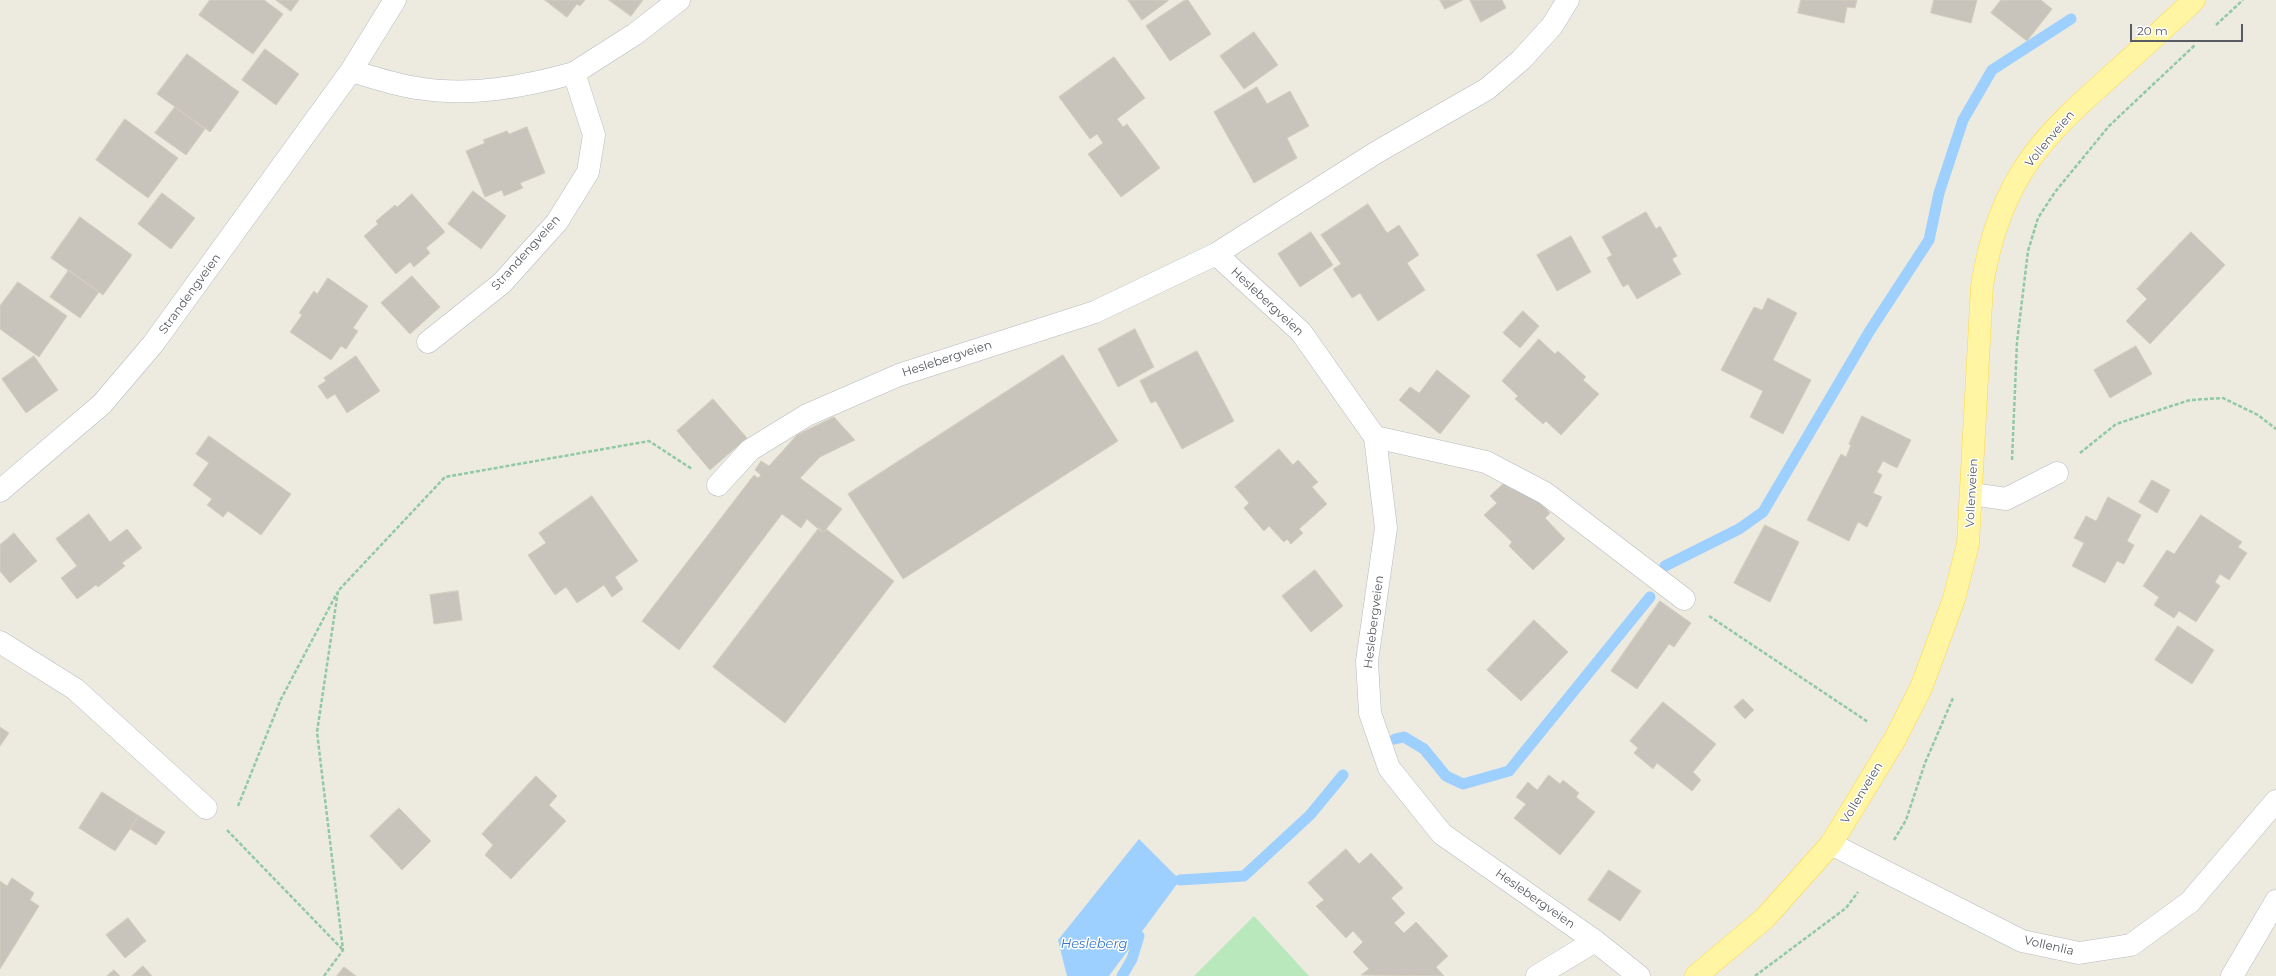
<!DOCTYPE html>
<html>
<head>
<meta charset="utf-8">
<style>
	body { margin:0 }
	#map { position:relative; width:2276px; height:976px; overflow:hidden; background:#edebdf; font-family:Montserrat,sans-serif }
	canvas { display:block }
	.scale { position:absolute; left:2130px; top:24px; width:113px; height:18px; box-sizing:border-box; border:2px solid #585c62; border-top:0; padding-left:5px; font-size:12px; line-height:14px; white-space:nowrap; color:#585c62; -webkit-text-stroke:3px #fff; paint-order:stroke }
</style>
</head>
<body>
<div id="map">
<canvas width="2276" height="976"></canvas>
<div class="scale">20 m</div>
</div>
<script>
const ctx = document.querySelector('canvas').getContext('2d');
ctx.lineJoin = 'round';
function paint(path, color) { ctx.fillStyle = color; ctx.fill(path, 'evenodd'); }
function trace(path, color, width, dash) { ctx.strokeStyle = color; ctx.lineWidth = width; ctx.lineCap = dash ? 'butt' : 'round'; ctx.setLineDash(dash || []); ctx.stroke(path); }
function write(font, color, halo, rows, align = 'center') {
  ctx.font = font + ' Montserrat,sans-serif'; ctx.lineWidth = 3; ctx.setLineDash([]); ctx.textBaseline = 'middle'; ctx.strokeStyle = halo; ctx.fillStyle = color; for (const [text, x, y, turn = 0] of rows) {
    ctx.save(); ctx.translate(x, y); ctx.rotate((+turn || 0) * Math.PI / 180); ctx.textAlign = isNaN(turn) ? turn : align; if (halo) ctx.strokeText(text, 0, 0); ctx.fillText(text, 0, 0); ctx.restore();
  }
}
const green = new Path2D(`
	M 1254,916 L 1309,976 L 1194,976 Z`);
const water = new Path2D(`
	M 1139,839 L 1180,880 L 1109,976 L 1067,976 L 1058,940 Z`);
const stream = new Path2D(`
	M 1665,566 L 1739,529 L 1763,512 L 1869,332 L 1929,240 L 1939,193 L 1963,120 L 1992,70 L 2071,19
	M 1395,739 L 1404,737 L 1424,749 L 1446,776 L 1463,784 L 1509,771 L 1650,597
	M 1180,880 L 1244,876 L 1310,815 L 1343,775
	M 1122,976 L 1132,959 L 1139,936`);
const building = new Path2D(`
	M 210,0 L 264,0 L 283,14 L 253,54 L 199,15 Z
	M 276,0 L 299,0 L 291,11 Z
	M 545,0 L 585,0 L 580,6 L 577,4 L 567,17 Z
	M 609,0 L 643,0 L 631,16 Z
	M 1128,0 L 1168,0 L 1168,1 L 1142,20 Z
	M 1185,0 L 1188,0 L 1211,34 L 1170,61 L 1146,26 Z
	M 1440,0 L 1463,0 L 1445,9 Z
	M 1470,0 L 1502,0 L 1506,8 L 1481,22 Z
	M 1801,0 L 1857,0 L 1855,8 L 1847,7 L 1844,23 L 1798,13 Z
	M 1934,0 L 1977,0 L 1971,23 L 1931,13 Z
	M 2001,0 L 2041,0 L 2052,9 L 2027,41 L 1991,13 Z
	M 1254,32 L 1278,65 L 1244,89 L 1220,56 Z
	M 265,49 L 299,74 L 276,105 L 242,80 Z
	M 187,54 L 239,92 L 210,132 L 157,94 Z
	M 1114,57 L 1145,98 L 1117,119 L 1123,127 L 1127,124 L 1160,168 L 1121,197 L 1088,154 L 1103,143 L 1097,134 L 1090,139 L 1059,97 Z
	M 1257,87 L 1267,104 L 1290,91 L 1309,126 L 1287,138 L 1297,158 L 1254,183 L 1214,112 Z
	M 175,107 L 205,129 L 186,155 L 155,133 Z
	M 125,119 L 178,158 L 148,198 L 96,160 Z
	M 527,127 L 545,173 L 520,183 L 523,188 L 504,196 L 502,190 L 485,197 L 466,151 L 485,143 L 483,140 L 507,131 L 509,134 Z
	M 473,191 L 506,216 L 481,249 L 448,224 Z
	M 162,193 L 195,218 L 171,249 L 138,224 Z
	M 412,194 L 445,232 L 426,248 L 430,253 L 414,267 L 410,262 L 396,274 L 364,236 L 378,224 L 376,221 L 395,205 L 397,207 Z
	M 1368,204 L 1387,233 L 1399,225 L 1419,255 L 1407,263 L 1425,290 L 1378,321 L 1360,293 L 1352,298 L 1333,269 L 1341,264 L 1321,235 Z
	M 1646,212 L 1656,229 L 1660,226 L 1677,256 L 1672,259 L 1681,274 L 1637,299 L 1628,284 L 1623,287 L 1607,258 L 1612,255 L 1602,237 Z
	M 80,217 L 132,255 L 103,295 L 51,258 Z
	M 1311,232 L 1333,265 L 1300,287 L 1278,254 Z
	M 2191,232 L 2225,265 L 2150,344 L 2126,321 L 2147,299 L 2137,289 Z
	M 1571,236 L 1591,272 L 1557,291 L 1537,255 Z
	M 69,270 L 99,292 L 80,318 L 50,297 Z
	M 412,276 L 440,307 L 410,334 L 381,303 Z
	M 328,278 L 368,306 L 353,328 L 358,331 L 346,349 L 341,346 L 331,360 L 290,332 L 302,315 L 299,313 L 314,291 L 317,294 Z
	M 18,282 L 67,316 L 39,357 L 0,329 L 0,306 Z
	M 1768,298 L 1797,313 L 1773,360 L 1811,380 L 1783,434 L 1750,417 L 1763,391 L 1721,370 L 1754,307 L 1762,310 Z
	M 1523,311 L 1539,326 L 1520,348 L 1503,333 Z
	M 1135,329 L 1154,367 L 1118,387 L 1098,349 Z
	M 1539,339 L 1555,354 L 1558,351 L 1586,377 L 1583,380 L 1599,394 L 1561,435 L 1546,421 L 1543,424 L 1515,399 L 1518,396 L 1502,381 Z
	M 2136,346 L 2152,374 L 2110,398 L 2094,370 Z
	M 1197,351 L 1234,421 L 1182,449 L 1156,401 L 1151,403 L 1140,381 Z
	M 1063,355 L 1118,441 L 903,579 L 848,494 Z
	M 34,356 L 58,390 L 26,413 L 2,379 Z
	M 356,356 L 380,391 L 347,413 L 335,394 L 327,399 L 318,386 L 326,381 L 324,378 Z
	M 1437,370 L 1470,396 L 1440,434 L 1399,400 L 1410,387 L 1419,393 Z
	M 713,399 L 747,438 L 710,470 L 677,431 Z
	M 1862,416 L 1911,440 L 1897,468 L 1883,461 L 1877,472 L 1882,475 L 1873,493 L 1882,497 L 1867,527 L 1858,522 L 1849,541 L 1807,520 L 1841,454 L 1846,457 L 1851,445 L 1849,444 Z
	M 834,417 L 855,440 L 820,457 L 800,478 L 842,509 L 823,533 L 807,519 L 801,528 L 782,514 L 679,650 L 642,621 L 754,475 L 758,478 L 761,475 L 755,470 L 761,461 L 769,466 L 797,435 Z
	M 209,436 L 291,494 L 261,535 L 228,511 L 223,517 L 207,505 L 212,499 L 193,485 L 209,463 L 196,454 Z
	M 1279,449 L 1293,465 L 1298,460 L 1318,482 L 1312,487 L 1327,504 L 1299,529 L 1303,533 L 1291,544 L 1287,539 L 1284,542 L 1269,526 L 1264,531 L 1244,508 L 1249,503 L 1235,487 Z
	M 2152,480 L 2170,490 L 2157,513 L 2139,502 Z
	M 1519,481 L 1550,513 L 1545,518 L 1565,539 L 1533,570 L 1509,546 L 1512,542 L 1484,515 L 1497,503 L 1490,496 L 1505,482 L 1511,489 Z
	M 592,496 L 638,561 L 615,577 L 623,589 L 612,597 L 604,585 L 577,603 L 566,587 L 555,595 L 528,555 L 546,543 L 539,533 Z
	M 2108,497 L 2141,515 L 2127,541 L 2134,545 L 2124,564 L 2117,561 L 2105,583 L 2072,566 L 2084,543 L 2074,538 L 2086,516 L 2096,521 Z
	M 89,514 L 110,542 L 127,529 L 142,548 L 122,563 L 125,566 L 98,587 L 96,585 L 77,599 L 61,578 L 77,566 L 56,539 Z
	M 2201,515 L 2242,542 L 2238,547 L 2247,553 L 2229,580 L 2220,574 L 2215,582 L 2220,586 L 2196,622 L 2179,611 L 2174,618 L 2154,605 L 2159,597 L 2143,586 L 2167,550 L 2174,554 Z
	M 1765,525 L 1799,542 L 1770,602 L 1734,583 Z
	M 819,528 L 823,533 L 826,529 L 894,581 L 785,723 L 713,667 Z
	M 14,533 L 37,561 L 10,583 L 0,571 L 0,545 Z
	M 1315,570 L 1343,606 L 1311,632 L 1282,596 Z
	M 458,591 L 462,620 L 434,624 L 430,595 Z
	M 1660,601 L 1691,623 L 1674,647 L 1669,644 L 1637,689 L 1611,671 Z
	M 1534,620 L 1568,652 L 1521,701 L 1487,670 Z
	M 2178,626 L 2214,650 L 2192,684 L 2155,660 Z
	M 1743,699 L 1754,710 L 1745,719 L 1734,707 Z
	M 1663,702 L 1716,744 L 1693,772 L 1701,780 L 1692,791 L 1657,763 L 1653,769 L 1634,753 L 1638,748 L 1630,741 Z
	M 0,727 L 9,733 L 0,746 Z
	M 1549,775 L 1560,784 L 1563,780 L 1579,793 L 1576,797 L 1595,812 L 1560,855 L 1514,818 L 1526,804 L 1516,797 L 1528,782 L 1537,790 Z
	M 536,776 L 557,796 L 549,805 L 566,821 L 511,879 L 485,855 L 493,845 L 482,834 Z
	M 102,792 L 139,816 L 115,851 L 79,828 Z
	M 399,808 L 431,841 L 402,870 L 370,836 Z
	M 139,816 L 165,832 L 156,845 L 130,829 Z
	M 1346,849 L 1359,864 L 1371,853 L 1403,888 L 1391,898 L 1405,913 L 1394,923 L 1404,933 L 1416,922 L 1448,956 L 1436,967 L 1444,976 L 1361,975 L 1369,969 L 1353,952 L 1363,942 L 1353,931 L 1346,938 L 1316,906 L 1324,900 L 1308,883 Z
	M 1609,870 L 1641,891 L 1620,921 L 1588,900 Z
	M 12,878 L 34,893 L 30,900 L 39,906 L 0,969 L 0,881 L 7,886 Z
	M 128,918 L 146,941 L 125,958 L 106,935 Z
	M 143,966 L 152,976 L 132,976 Z
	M 344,967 L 356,976 L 337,976 Z
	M 114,970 L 120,976 L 107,976 Z`);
const path = new Path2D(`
	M 2216,25 L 2243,0
	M 2080,453 L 2116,424 L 2190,400 L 2223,398 L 2258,415 L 2276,429
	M 2012,460 L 2017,342 L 2028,251 L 2038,218 L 2055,192 L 2109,126 L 2195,45
	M 1709,616 L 1868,722
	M 238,806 L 281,699 L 337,593
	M 227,830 L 343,950
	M 1894,840 L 1906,820 L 1925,763 L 1953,698
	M 324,976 L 343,950 L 317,732 L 338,591 L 445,477 L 649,441 L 692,469
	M 1755,976 L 1846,908 L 1858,892`);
const minor = new Path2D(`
	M 351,71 C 373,77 395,85 417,88 C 470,97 523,87 574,73 L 594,135 L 588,172 L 557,222 L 502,283 L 428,342
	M 574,73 L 635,34 L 679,0
	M 1216,254 L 1377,152 L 1487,89 L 1521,60 L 1552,26 L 1568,0
	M 1375,437 L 1486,462 L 1545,493 L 1684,599
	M 718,485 L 750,450 L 807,415 L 899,375 L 1095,312 L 1216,254 L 1301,332 L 1375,437 L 1386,528 L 1367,661 L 1370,713 L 1389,768 L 1442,834 L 1595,941 L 1639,976
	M 0,491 L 102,404 L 153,344 L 351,71 L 395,0
	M 1972,494 L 2006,499 L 2057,473
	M 0,642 L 75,689 L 206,808
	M 1831,844 L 2022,941 L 2079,953 L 2131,945 L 2190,902 L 2276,801
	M 1537,976 L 1595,941
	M 2232,976 L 2276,901`);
const major = new Path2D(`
	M 1696,976 L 1765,918 L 1831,844 L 1895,739 L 1921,688 L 1954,599 L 1968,544 L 1982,286 C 1989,242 2003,198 2029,161 C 2051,129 2082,102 2111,76 C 2139,51 2167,26 2194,0`);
const streetNames = [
	["Vollenveien",2050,139,-50],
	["Strandengveien",526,253,-48],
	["Strandengveien",190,294,-54],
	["Heslebergveien",1267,302,43],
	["Heslebergveien",947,359,-18],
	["Vollenveien",1972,493,-87],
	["Heslebergveien",1374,622,-83],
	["Vollenveien",1862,793,-59],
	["Heslebergveien",1535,899,35],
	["Vollenlia",2049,946,13]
];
const waterNames = [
	["Hesleberg",1094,944]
];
paint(green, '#b8e8bb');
paint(water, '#9dcfff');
trace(stream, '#9dcfff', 11);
paint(building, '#c8c4bc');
trace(building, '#d2cdbd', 1);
trace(minor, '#b7bac0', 23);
trace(major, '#ffd646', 23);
trace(path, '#91c9a4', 2.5, [4, 2]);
trace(minor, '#fff', 22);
trace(major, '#fff5a2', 22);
write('12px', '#585c62', '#fff', streetNames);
write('italic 13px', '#3576cd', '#fff', waterNames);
</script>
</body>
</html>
